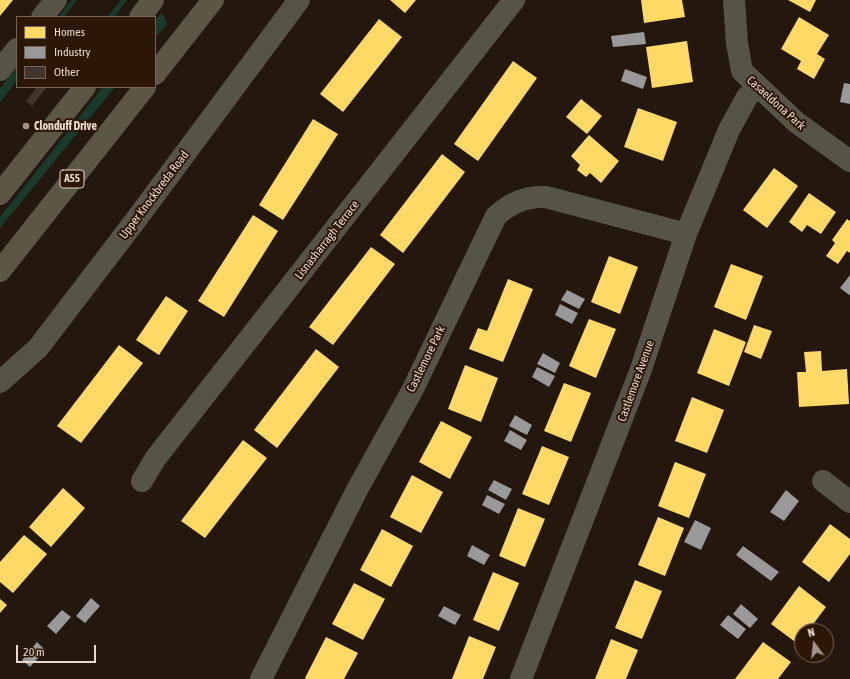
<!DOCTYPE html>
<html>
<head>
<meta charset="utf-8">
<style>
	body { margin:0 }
	#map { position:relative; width:850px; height:679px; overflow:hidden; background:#24170e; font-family:"Asap Condensed",sans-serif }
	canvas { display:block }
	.legend { position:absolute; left:16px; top:16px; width:140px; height:72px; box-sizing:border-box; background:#2c1606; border:1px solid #776456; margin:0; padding:5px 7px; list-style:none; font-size:12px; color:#e8d8ce }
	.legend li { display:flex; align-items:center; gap:8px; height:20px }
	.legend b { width:20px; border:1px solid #776456 }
	.north { position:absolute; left:794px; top:623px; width:40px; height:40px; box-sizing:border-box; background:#2c1606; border:1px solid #776456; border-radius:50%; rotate:345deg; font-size:11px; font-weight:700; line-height:16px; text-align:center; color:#e8d8ce }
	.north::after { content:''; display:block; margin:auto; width:14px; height:18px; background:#a3948b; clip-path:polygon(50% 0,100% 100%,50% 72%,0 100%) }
	.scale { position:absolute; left:16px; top:645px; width:80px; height:18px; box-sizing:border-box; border:2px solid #e8d8ce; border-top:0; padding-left:5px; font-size:12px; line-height:14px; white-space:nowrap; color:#e8d8ce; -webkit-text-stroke:3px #2c1606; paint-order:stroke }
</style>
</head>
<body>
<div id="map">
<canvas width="850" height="679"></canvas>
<ul class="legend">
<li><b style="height:11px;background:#ffd966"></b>Homes</li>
<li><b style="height:11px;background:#999"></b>Industry</li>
<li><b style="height:11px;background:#41362f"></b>Other</li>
</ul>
<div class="north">N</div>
<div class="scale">20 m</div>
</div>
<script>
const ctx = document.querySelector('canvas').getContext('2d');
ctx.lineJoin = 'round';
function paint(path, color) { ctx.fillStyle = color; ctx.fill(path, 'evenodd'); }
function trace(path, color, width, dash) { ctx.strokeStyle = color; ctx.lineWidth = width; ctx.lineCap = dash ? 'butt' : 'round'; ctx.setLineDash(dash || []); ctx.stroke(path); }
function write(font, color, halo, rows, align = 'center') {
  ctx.font = font + ' "Asap Condensed",sans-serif'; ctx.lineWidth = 4; ctx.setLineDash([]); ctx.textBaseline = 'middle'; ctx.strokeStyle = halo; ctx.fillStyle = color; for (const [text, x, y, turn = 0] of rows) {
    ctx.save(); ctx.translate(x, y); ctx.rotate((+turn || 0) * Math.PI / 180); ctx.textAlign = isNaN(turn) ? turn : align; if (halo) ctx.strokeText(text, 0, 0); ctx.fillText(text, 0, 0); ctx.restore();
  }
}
const green = new Path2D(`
	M 72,0 L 77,0 L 64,17 L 58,17 Z
	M 121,0 L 127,0 L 114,17 L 107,17 Z
	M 162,12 L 167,24 L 155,38 L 155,21 Z
	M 17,67 L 17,80 L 0,103 L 0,88 Z
	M 103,87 L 115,87 L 0,228 L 0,217 Z`);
const homes = new Path2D(`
	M 0,0 L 13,0 L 0,16 Z
	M 390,0 L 416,0 L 405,13 Z
	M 641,0 L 682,0 L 685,17 L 644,23 Z
	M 788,0 L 816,0 L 810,12 Z
	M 799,17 L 829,35 L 817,54 L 825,59 L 814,79 L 797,69 L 801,61 L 781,49 Z
	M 379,19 L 402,37 L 343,112 L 320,94 Z
	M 687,41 L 693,82 L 652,88 L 646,47 Z
	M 513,61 L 537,78 L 478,161 L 454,144 Z
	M 581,99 L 602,116 L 587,134 L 566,117 Z
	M 638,108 L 677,122 L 663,161 L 624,147 Z
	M 313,119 L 338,134 L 283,220 L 259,205 Z
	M 589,135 L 619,161 L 601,183 L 590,173 L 586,177 L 577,170 L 580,165 L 571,156 Z
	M 442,154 L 465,172 L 403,253 L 380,235 Z
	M 774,168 L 798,186 L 767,228 L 743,210 Z
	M 809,193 L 836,212 L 821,234 L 807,225 L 802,232 L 789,222 Z
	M 253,215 L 278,231 L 224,317 L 198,301 Z
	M 847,219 L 850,221 L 850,253 L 847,251 L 838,264 L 826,256 L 835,243 L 832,240 Z
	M 371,247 L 395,264 L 333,345 L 309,327 Z
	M 609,256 L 638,267 L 620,314 L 591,302 Z
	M 731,264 L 763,276 L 746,320 L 714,307 Z
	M 508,279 L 533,289 L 503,362 L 469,349 L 478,328 L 487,331 Z
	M 166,296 L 188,311 L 159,355 L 136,340 Z
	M 589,319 L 616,329 L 596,378 L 569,366 Z
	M 754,325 L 772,331 L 761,359 L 744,352 Z
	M 714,329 L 746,342 L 729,386 L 697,373 Z
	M 119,345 L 143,363 L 81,443 L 57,426 Z
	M 316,349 L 339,367 L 277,448 L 254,430 Z
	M 821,351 L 822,371 L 847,369 L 849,404 L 799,407 L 797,372 L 806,372 L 804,352 Z
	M 465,365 L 498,378 L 481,422 L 448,409 Z
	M 564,383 L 591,393 L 571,442 L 544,431 Z
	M 692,397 L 724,410 L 707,453 L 675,441 Z
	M 441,421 L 472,437 L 450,479 L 419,462 Z
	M 243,440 L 267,458 L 205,538 L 181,521 Z
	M 542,446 L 569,457 L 549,505 L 522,494 Z
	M 675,462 L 706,474 L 689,518 L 658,506 Z
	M 412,475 L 443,492 L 421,533 L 390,517 Z
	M 63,488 L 85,508 L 51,547 L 29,527 Z
	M 518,508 L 545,519 L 525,567 L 499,556 Z
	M 658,517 L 684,528 L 665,576 L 638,565 Z
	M 830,524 L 850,539 L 850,554 L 829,582 L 802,562 Z
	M 382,529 L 413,546 L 391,587 L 360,570 Z
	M 24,535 L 47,554 L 13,593 L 0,582 L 0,562 Z
	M 493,572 L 519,583 L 499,631 L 473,620 Z
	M 635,580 L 662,591 L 642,639 L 615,628 Z
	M 354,583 L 385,599 L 363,640 L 332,624 Z
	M 799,586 L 826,607 L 808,631 L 802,631 L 802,639 L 798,644 L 771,624 Z
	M 0,599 L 7,605 L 0,613 Z
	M 469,636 L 496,647 L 483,679 L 452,679 Z
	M 326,637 L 358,653 L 344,679 L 306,679 L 305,678 Z
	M 611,639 L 638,650 L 628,674 L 626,679 L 595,679 Z
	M 763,642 L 791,662 L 778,679 L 735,679 Z`);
const industry = new Path2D(`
	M 644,32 L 646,44 L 613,47 L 611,36 Z
	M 625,69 L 647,77 L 643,89 L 621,81 Z
	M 844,83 L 850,84 L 850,104 L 840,102 Z
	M 850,275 L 850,294 L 849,295 L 840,288 Z
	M 567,290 L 585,299 L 579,309 L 561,300 Z
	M 560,304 L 578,313 L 572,324 L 555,315 Z
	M 543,353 L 560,363 L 555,373 L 537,364 Z
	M 537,367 L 555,376 L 549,387 L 532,377 Z
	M 515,415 L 532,425 L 527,435 L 509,426 Z
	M 510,430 L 527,440 L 521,450 L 504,441 Z
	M 494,480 L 512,489 L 506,500 L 488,490 Z
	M 786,490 L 799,501 L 784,521 L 770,512 Z
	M 487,495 L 505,504 L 499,514 L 482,505 Z
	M 695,520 L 711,528 L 701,550 L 684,542 Z
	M 472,545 L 490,555 L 484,565 L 467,556 Z
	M 743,546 L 779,572 L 771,581 L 736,555 Z
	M 91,598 L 100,606 L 85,623 L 76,616 Z
	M 741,604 L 758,619 L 750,628 L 733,614 Z
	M 444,606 L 461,615 L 455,625 L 438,616 Z
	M 62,610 L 71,617 L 56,634 L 47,626 Z
	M 728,615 L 746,629 L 738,639 L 720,625 Z
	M 37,642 L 45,650 L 30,667 L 22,660 Z`);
const building = new Path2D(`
	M 37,87 L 47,87 L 32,106 L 26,101 Z`);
const minor = new Path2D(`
	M 734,0 L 737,43 L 742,71 L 796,122 L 850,161
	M 42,17 L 56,0
	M 0,70 L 17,49
	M 0,382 L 38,348 L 135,221 L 299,0
	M 142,481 L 155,459 L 514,0
	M 823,481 L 850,502
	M 261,679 L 358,488 L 413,389 L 496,216 C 511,203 525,196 546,197 L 686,234
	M 521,679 L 640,372 L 686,234 L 729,130 L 747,97 L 757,87`);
const trunk = new Path2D(`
	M 140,17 L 153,0
	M 155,74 L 213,0
	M 0,194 L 85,87
	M 0,271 L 145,87`);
const markers = [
	[26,126,4,"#a3948b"]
];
const shields = [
	[72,179,24]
];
const shieldNames = [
	["A55",72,179]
];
const streetNames = [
	["Casaeldona Park",776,103,42],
	["Upper Knockbreda Road",154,195,-53],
	["Lisnasharragh Terrace",327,240,-52],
	["Castlemore Park",426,359,-64],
	["Castlemore Avenue",636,381,-70]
];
const poiNames = [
	["Clonduff Drive",34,126]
];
paint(green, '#1a3a2b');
paint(homes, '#ffd966');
paint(industry, '#999');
paint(building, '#41362f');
trace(minor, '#565447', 22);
trace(trunk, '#5c5646', 22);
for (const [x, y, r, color] of markers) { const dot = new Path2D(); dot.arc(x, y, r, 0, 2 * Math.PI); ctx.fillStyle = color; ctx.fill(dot); trace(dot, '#2c1606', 1.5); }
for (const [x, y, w] of shields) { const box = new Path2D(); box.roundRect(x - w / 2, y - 9, w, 18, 3); ctx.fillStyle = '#2c1606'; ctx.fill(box); trace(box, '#e8d8ce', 1); }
write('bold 11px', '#e8d8ce', null, shieldNames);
write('12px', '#e8d8ce', '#2c1606', streetNames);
write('bold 12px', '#e8d8ce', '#2c1606', poiNames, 'left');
</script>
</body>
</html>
